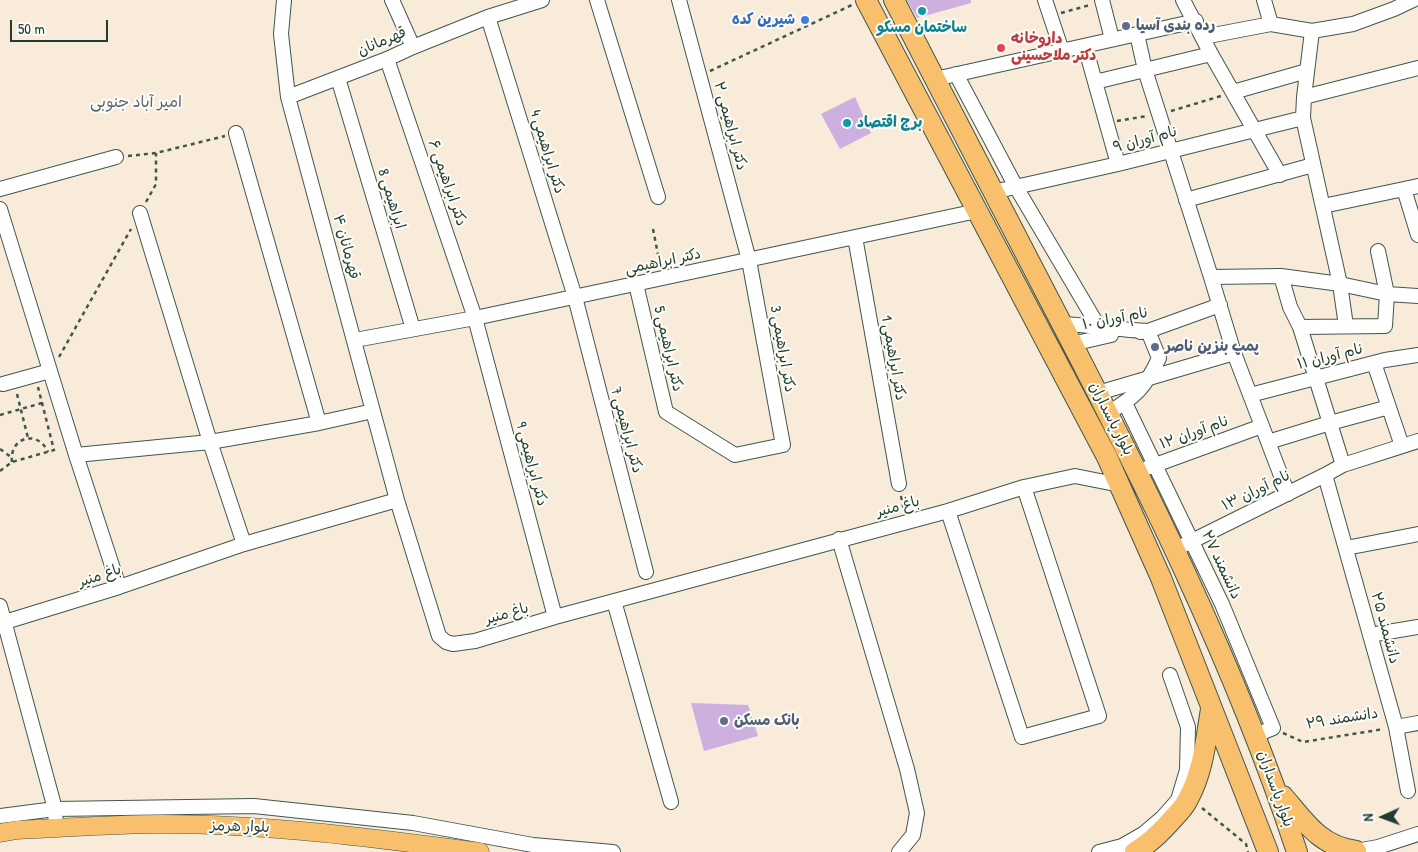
<!DOCTYPE html>
<html>
<head>
<meta charset="utf-8">
<style>
	body { margin:0 }
	#map { position:relative; width:1418px; height:852px; overflow:hidden; background:#f8ebd9; font-family:"Patrick Hand",sans-serif }
	canvas { display:block }
	.north { position:absolute; left:1358px; top:792px; width:50px; height:50px; -webkit-text-stroke:4px #fdfcf7; paint-order:stroke; rotate:268deg; font-size:14px; font-weight:700; line-height:20px; text-align:center; color:#1f3d34 }
	.north::after { content:''; display:block; margin:auto; width:18px; height:22px; background:#1f3d34; clip-path:polygon(50% 0,100% 100%,50% 72%,0 100%) }
	.scale { position:absolute; left:10px; top:20px; width:98px; height:22px; box-sizing:border-box; border:2px solid #1f3d34; border-top:0; padding-left:6px; font-size:15px; line-height:18px; white-space:nowrap; color:#1f3d34; -webkit-text-stroke:4px #fdfcf7; paint-order:stroke }
</style>
</head>
<body>
<div id="map">
<canvas width="1418" height="852"></canvas>
<div class="north">N</div>
<div class="scale">50 m</div>
</div>
<script>
const ctx = document.querySelector('canvas').getContext('2d');
ctx.lineJoin = 'round';
function paint(path, color) { ctx.fillStyle = color; ctx.fill(path, 'evenodd'); }
function trace(path, color, width, dash) { ctx.strokeStyle = color; ctx.lineWidth = width; ctx.lineCap = dash ? 'butt' : 'round'; ctx.setLineDash(dash || []); ctx.stroke(path); }
function write(font, color, halo, rows, align = 'center') {
  ctx.font = font + ' "Patrick Hand","Playpen Sans Arabic",sans-serif'; ctx.lineWidth = 4; ctx.setLineDash([]); ctx.textBaseline = 'middle'; ctx.strokeStyle = halo; ctx.fillStyle = color; for (const [text, x, y, turn = 0] of rows) {
    ctx.save(); ctx.translate(x, y); ctx.rotate((+turn || 0) * Math.PI / 180); ctx.textAlign = isNaN(turn) ? turn : align; if (halo) ctx.strokeText(text, 0, 0); ctx.fillText(text, 0, 0); ctx.restore();
  }
}
const building = new Path2D(`
	M 907,0 L 971,0 L 971,3 L 917,18 Z
	M 855,97 L 871,133 L 840,149 L 821,114 Z
	M 691,703 L 748,705 L 758,736 L 704,751 Z`);
const path = new Path2D(`
	M 1061,13 L 1090,5
	M 710,71 L 852,5
	M 1171,111 L 1221,96
	M 1117,121 L 1147,116
	M 128,156 L 156,153 L 225,136
	M 146,202 L 156,184 L 156,153
	M 653,229 L 660,265
	M 59,357 L 131,229
	M 17,394 L 28,438
	M 0,415 L 42,403
	M 0,449 L 11,457
	M 12,462 C 9,437 38,429 48,452
	M 0,471 L 12,462 L 54,450 L 38,387
	M 901,496 L 904,510
	M 1283,733 L 1303,742 L 1384,729
	M 1202,808 L 1246,844 L 1248,852`);
const minor = new Path2D(`
	M 284,0 L 281,34 L 288,97 L 397,500
	M 392,0 L 413,47
	M 597,0 L 658,197
	M 1045,0 L 1062,51
	M 1102,0 L 1112,39
	M 1183,0 L 1211,54 L 1280,175
	M 1264,0 L 1271,24
	M 488,17 L 575,297 L 646,572
	M 1312,31 L 1304,97 L 1303,118 L 1340,284 L 1346,326
	M 1137,34 L 1145,70 L 1211,277 L 1234,353 L 1288,494
	M 1203,37 L 1271,24 L 1312,31 L 1353,24 L 1394,9 L 1413,0
	M 1085,46 L 1118,164
	M 387,59 L 475,318 L 555,617
	M 956,74 L 1016,187 L 1104,336
	M 338,78 L 413,329
	M 935,79 L 1196,21
	M 1095,82 L 1211,54
	M 1233,92 L 1307,71
	M 288,97 L 387,59 L 413,47 L 488,17 L 542,0
	M 1304,97 L 1418,68
	M 236,133 L 319,423
	M 1418,186 L 1404,189 L 1418,235
	M 0,189 L 116,157
	M 993,192 L 1118,164 L 1303,118
	M 1186,200 L 1313,165
	M 1323,206 L 1404,189
	M 0,209 L 76,455 L 119,587
	M 140,213 L 210,442 L 244,544
	M 855,237 L 899,484
	M 1281,276 L 1290,307 L 1300,327 L 1343,465
	M 1211,277 L 1281,276 L 1340,284 L 1387,294 L 1418,296
	M 636,284 L 666,412 L 735,455 L 783,445 L 749,260 L 679,0
	M 1062,324 C 1091,325 1119,330 1148,331 L 1159,358 C 1146,387 1135,397 1108,413
	M 1300,327 L 1385,326 L 1387,294 L 1378,251
	M 1140,332 L 1148,331 L 1220,305
	M 355,340 L 475,318 L 977,211
	M 1072,344 L 1111,335
	M 1374,363 L 1402,446
	M 3,384 L 50,371
	M 1098,393 L 1234,353
	M 1250,395 L 1385,360 L 1418,355
	M 1125,403 L 1222,604 L 1273,728 L 1256,735
	M 1268,442 L 1330,423 L 1389,407
	M 76,455 L 210,442 L 319,423 L 373,411
	M 1147,468 L 1262,426
	M 1325,475 L 1396,727 L 1408,791
	M 948,511 L 1022,737 L 1099,716 L 1024,487
	M 839,539 L 907,769 L 917,813 L 913,835 L 899,852
	M 1184,545 L 1325,475 L 1343,465 L 1418,441
	M 1346,548 L 1418,534
	M 614,601 L 671,802
	M 0,606 L 55,809 L 56,829
	M 5,622 L 119,587 L 244,544 L 397,500 L 439,636 L 446,642 L 453,644 L 475,641 L 555,617 L 948,511 L 1024,487 L 1075,476 L 1120,485
	M 1370,635 L 1418,627
	M 1396,727 L 1418,723
	M 0,816 L 55,809 L 254,806 L 413,823 L 533,845 L 613,852
	M 1356,851 L 1378,847 L 1418,834
	M 1099,852 L 1122,846 L 1143,834 L 1163,817 L 1178,800 L 1187,770 L 1188,727 L 1170,675`);
const major = new Path2D(`
	M 0,833 L 17,830 C 65,828 114,824 162,824 C 268,824 374,838 480,852`);
const highway = new Path2D(`
	M 866,0 L 1107,457 L 1161,578 L 1268,852
	M 894,0 C 946,101 999,202 1051,303 C 1144,481 1234,661 1297,852
	M 1283,796 C 1305,822 1320,846 1356,851
	M 1135,852 C 1149,844 1160,833 1170,822 C 1176,815 1183,809 1187,801 C 1203,773 1206,740 1211,709`);
const markers = [
	[922,11,5,"#0f9aa8"],
	[805,20,5,"#3f7fe0"],
	[1126,26,5,"#5c6f8a"],
	[1001,48,5,"#e0444e"],
	[847,123,5,"#0f9aa8"],
	[1155,347,5,"#5c6f8a"],
	[724,721,5,"#5c6f8a"]
];
const shopNames = [
	["شیرین کده",795,20]
];
const serviceNames = [
	["رده بندی آسیا",1136,26],
	["پمپ بنزین ناصر",1165,347],
	["بانک مسکن",734,721]
];
const cultureNames = [
	["ساختمان مسکو",922,28],
	["برج اقتصاد",857,123,"left"]
];
const healthNames = [
	["داروخانه",1011,39],
	["دکتر ملاحسینی",1011,56]
];
const streetNames = [
	["قهرمانان",382,42,-23],
	["دکتر ابراهیمی ۲",730,126,75],
	["نام آوران ۹",1145,140,-15],
	["دکتر ابراهیمی 4",547,152,73],
	["دکتر ابراهیمی ۶",447,183,71],
	["ابراهیمی 8",391,199,73],
	["قهرمانان ۴",346,247,75],
	["دکتر ابراهیمی",663,262,-12],
	["نام آوران ۱۰",1115,319,-11],
	["دکتر ابراهیمی 5",668,349,77],
	["دکتر ابراهیمی 3",782,349,80],
	["نام آوران ۱۱",1330,357,-14],
	["دکتر ابراهیمی 1",893,358,80],
	["بلوار پاسداران",1111,419,63],
	["دکتر ابراهیمی 7",626,430,75],
	["نام آوران ۱۲",1194,433,-20],
	["دکتر ابراهیمی 9",531,464,75],
	["نام آوران ۱۳",1256,491,-26],
	["باغ منیر",898,507,-15],
	["دانشمند ۲۷",1221,565,65],
	["باغ منیر",100,576,-18],
	["باغ منیر",507,614,-16],
	["دانشمند ۲۵",1385,628,75],
	["دانشمند ۲۹",1342,719,-9],
	["بلوار پاسداران",1275,789,70],
	["بلوار هرمز",240,827,2]
];
const neighbourhoodNames = [
	["امير آباد جنوبی",136,103]
];
paint(building, '#cdafe0');
trace(minor, '#40574d', 16);
trace(major, '#40574d', 19);
trace(highway, '#40574d', 22);
trace(path, '#40574d', 2.5, [4, 4]);
trace(minor, '#fff', 14);
trace(major, '#f8bf6c', 18);
trace(highway, '#f8bf6c', 20);
for (const [x, y, r, color] of markers) { const dot = new Path2D(); dot.arc(x, y, r, 0, 2 * Math.PI); ctx.fillStyle = color; ctx.fill(dot); trace(dot, '#fdfcf7', 2); }
write('bold 15px', '#366cbe', '#fdfcf7', shopNames, 'right');
write('bold 15px', '#4e5e75', '#fdfcf7', serviceNames, 'left');
write('bold 15px', '#0d838f', '#fdfcf7', cultureNames);
write('bold 15px', '#be3a42', '#fdfcf7', healthNames, 'left');
write('15px', '#1f3d34', '#fdfcf7', streetNames);
write('16px', '#5c6570', '#fdfcf7', neighbourhoodNames);
</script>
</body>
</html>
